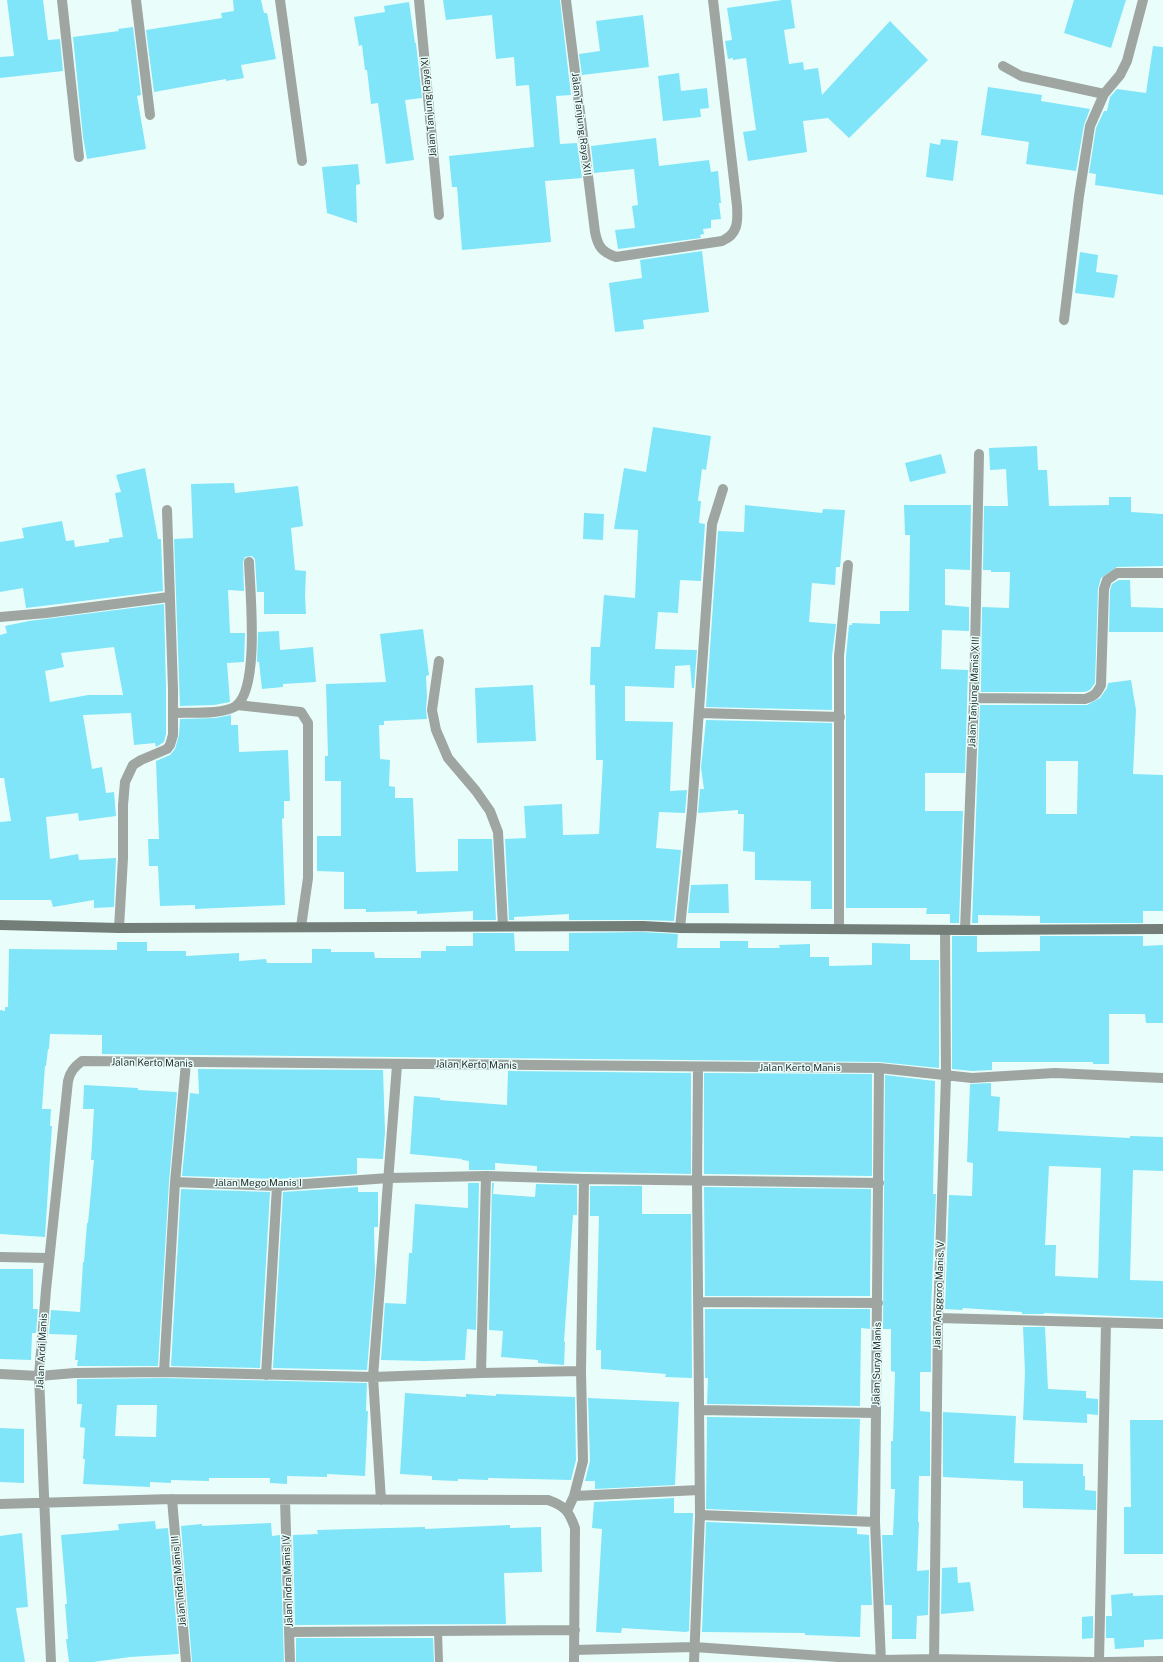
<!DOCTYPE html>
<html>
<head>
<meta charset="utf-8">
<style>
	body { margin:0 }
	canvas { display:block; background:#e9fefb }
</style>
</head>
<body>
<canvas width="1163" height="1662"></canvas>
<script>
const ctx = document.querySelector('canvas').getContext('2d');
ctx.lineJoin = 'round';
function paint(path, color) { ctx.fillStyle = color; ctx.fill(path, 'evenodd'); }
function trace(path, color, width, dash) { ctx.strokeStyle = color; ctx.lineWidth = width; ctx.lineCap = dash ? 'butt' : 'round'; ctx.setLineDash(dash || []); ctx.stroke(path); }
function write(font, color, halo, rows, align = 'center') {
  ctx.font = font + ' "Public Sans",sans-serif'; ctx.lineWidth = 3; ctx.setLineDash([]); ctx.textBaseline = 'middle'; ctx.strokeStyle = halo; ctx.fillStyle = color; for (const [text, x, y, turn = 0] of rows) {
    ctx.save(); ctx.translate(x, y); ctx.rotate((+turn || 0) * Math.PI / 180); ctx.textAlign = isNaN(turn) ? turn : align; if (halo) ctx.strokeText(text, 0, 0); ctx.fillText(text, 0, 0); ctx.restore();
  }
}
const building = new Path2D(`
	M 7,0 L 43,0 L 48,40 L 60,39 L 63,71 L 0,78 L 0,57 L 14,56 Z
	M 233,0 L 261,0 L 264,13 L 267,13 L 276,59 L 241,65 L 244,78 L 226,81 L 226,79 L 154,92 L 146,30 L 222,18 L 221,13 L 234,11 Z
	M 443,0 L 560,0 L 571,95 L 556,96 L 560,144 L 577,143 L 582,178 L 545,181 L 551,242 L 462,250 L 457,187 L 452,187 L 449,156 L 534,147 L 529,85 L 516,86 L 514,57 L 496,59 L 492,15 L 446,20 Z
	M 782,0 L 791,0 L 795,28 L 784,30 L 789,64 L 803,62 L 804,70 L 818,68 L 822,95 L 890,21 L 928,60 L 849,138 L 828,118 L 803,121 L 807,152 L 748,161 L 743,132 L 756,130 L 746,58 L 733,60 L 733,58 L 728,59 L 725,41 L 732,40 L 727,8 Z
	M 1074,0 L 1126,0 L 1111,48 L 1064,33 Z
	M 409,2 L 415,43 L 416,43 L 422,98 L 405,100 L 414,160 L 386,164 L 378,103 L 371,104 L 367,70 L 365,70 L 362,45 L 359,46 L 354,17 L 385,12 L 384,6 Z
	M 643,15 L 649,67 L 582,75 L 579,54 L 600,51 L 596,21 Z
	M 133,27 L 141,95 L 137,96 L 146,149 L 87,159 L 83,137 L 73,37 L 119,31 L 118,29 Z
	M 1153,46 L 1163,47 L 1163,195 L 1095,185 L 1096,174 L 1089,173 L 1096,128 L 1104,111 L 1107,111 L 1110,97 L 1117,89 L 1146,93 Z
	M 679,73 L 681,91 L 707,88 L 709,108 L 700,109 L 701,117 L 663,121 L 658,76 Z
	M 988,87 L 1042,95 L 1041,101 L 1090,109 L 1084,125 L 1076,171 L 1026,164 L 1029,142 L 981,135 Z
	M 656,138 L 659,166 L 709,160 L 711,172 L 718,171 L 721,203 L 719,203 L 721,219 L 711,220 L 711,228 L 703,229 L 704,234 L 700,235 L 701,238 L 618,249 L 615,230 L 635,228 L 632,206 L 638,205 L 634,169 L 594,173 L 591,146 Z
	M 941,139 L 958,141 L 953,181 L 926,177 L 930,143 L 940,145 Z
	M 358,164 L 360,184 L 356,185 L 357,223 L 327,213 L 322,167 Z
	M 702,251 L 709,312 L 643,320 L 644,329 L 615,332 L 609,283 L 642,278 L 640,260 Z
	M 1080,252 L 1098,255 L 1096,272 L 1118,275 L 1114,298 L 1075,293 Z
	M 653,427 L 711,436 L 706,470 L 702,469 L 698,501 L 701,501 L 699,523 L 705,524 L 701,581 L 680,580 L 678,613 L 658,612 L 655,649 L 697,650 L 694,688 L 692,688 L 690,665 L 675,666 L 674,688 L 625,686 L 625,721 L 673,722 L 670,791 L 687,790 L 685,813 L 659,812 L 656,848 L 681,850 L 674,921 L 643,920 L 569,920 L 569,914 L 514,917 L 514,920 L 509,920 L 505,839 L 526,838 L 524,806 L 562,804 L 563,835 L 599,834 L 603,760 L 596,760 L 595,685 L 590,685 L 591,647 L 600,647 L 604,595 L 635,598 L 638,530 L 614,529 L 624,468 L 646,472 Z
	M 1037,446 L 1038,470 L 1047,470 L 1049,506 L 1109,505 L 1109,497 L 1131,497 L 1131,512 L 1163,514 L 1163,566 L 1117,567 L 1101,578 L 1098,589 L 1095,683 L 1090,690 L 1084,692 L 981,692 L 982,607 L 1009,608 L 1010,572 L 991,572 L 991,570 L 983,570 L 984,506 L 1008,506 L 1006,469 L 990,470 L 989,448 Z
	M 941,454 L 946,473 L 910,482 L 905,463 Z
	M 145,468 L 158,539 L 161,539 L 163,591 L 26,608 L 23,588 L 0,592 L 0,542 L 24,538 L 22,528 L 62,521 L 66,541 L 74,540 L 75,547 L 109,542 L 109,539 L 123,537 L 115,493 L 121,492 L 116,475 Z
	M 234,483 L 235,493 L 298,486 L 303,526 L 291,528 L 295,570 L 306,571 L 305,596 L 306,614 L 264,614 L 264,592 L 257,592 L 255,559 L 252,556 L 245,557 L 243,562 L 244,591 L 228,590 L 230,633 L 245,633 L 244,662 L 227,663 L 230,702 L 214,705 L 180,706 L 174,539 L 193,538 L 191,484 Z
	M 745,505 L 822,513 L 823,509 L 845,510 L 840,567 L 836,567 L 835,585 L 812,583 L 809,622 L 836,624 L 832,656 L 832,710 L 706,707 L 718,531 L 744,532 Z
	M 904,505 L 971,505 L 970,570 L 945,569 L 945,605 L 969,607 L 969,631 L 942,630 L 941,669 L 968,670 L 965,773 L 925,773 L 925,811 L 963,811 L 959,923 L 950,923 L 950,914 L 926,914 L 927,908 L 846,908 L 846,656 L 849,625 L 852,625 L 852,623 L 880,624 L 880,611 L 909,611 L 910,535 L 905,535 Z
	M 584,513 L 604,514 L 603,540 L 583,539 Z
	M 1119,580 L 1130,580 L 1131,607 L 1163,608 L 1163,632 L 1109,632 L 1110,590 L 1112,584 Z
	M 164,604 L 166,689 L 166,734 L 164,742 L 156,747 L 155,743 L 134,745 L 131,713 L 83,715 L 92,769 L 102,767 L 106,793 L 114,792 L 116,816 L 79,821 L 78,813 L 46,817 L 50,859 L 78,854 L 79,860 L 116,858 L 114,907 L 94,908 L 94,900 L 53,907 L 51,900 L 0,900 L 0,822 L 11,821 L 4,778 L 0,778 L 0,635 L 7,633 L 5,626 L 29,621 ZM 114,647 L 123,695 L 88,695 L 50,702 L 45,671 L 64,667 L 61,653 Z
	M 423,629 L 429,675 L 426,676 L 427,697 L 426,709 L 427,719 L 384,721 L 384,725 L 379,725 L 380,759 L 390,760 L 389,786 L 395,787 L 395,798 L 413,798 L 416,872 L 458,871 L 458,839 L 492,839 L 496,920 L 473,920 L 473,911 L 417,914 L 417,911 L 366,912 L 366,909 L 344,909 L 344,872 L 317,871 L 317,836 L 341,836 L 341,781 L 325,781 L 325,756 L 328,756 L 326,684 L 386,682 L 380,634 Z
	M 279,631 L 280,650 L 313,647 L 316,682 L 283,684 L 283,687 L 262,689 L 259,662 L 257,662 L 258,632 Z
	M 1131,680 L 1136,710 L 1133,774 L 1163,775 L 1163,911 L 1143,911 L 1143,923 L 1040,923 L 1040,916 L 978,915 L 978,923 L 972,923 L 980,705 L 1087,705 L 1100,698 L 1107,688 L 1108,683 ZM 1046,761 L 1078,761 L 1077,814 L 1046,814 Z
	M 533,685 L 536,741 L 477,743 L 475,688 Z
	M 231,715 L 231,725 L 238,725 L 239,752 L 288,750 L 290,801 L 284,801 L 284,818 L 282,819 L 285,905 L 195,909 L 195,905 L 160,906 L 158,866 L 149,866 L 148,839 L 159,839 L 156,761 L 170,755 L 175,749 L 179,735 L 180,719 L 215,718 Z
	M 706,720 L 832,723 L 832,909 L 811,909 L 811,881 L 755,880 L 755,852 L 743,851 L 744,814 L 738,814 L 738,810 L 698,813 L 700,789 L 704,789 L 701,768 Z
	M 728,884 L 729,913 L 688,913 L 691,885 Z
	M 643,932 L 678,934 L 677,948 L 720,948 L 720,941 L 748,941 L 748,948 L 780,948 L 779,945 L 810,944 L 810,957 L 829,957 L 829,966 L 872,965 L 872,943 L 910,944 L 910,960 L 939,960 L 939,1068 L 879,1062 L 102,1054 L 102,1035 L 50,1034 L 49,1049 L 48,1049 L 46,1066 L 45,1066 L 42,1109 L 51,1109 L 50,1126 L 52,1126 L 45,1237 L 0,1234 L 0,1010 L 5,1011 L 5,1007 L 8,1007 L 9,949 L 117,950 L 117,942 L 147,942 L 147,951 L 186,951 L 186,956 L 239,953 L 239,961 L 266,959 L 267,963 L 312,963 L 312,949 L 331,949 L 331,952 L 374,952 L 375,958 L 421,958 L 421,951 L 446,951 L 446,946 L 473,946 L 473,933 L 514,933 L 515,951 L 569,951 L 569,933 Z
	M 952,936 L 977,936 L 977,952 L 1040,951 L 1040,936 L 1143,936 L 1143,946 L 1163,945 L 1163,1023 L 1146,1023 L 1145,1014 L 1109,1014 L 1109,1064 L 1093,1064 L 1093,1062 L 992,1062 L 992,1070 L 972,1071 L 952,1069 Z
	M 198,1069 L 383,1070 L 385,1132 L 383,1159 L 357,1158 L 357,1174 L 277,1179 L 182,1176 L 190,1093 L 199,1094 Z
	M 508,1071 L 691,1073 L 691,1174 L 537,1171 L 537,1166 L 495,1163 L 495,1170 L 469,1170 L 469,1161 L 462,1160 L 462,1159 L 410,1154 L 414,1096 L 440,1098 L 440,1100 L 507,1105 Z
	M 704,1073 L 872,1074 L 872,1176 L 704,1174 Z
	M 885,1075 L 935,1081 L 933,1194 L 936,1194 L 931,1309 L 931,1372 L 920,1372 L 920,1411 L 930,1412 L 930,1476 L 919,1476 L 918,1522 L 919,1522 L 917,1571 L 929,1570 L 928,1615 L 917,1616 L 916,1639 L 892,1639 L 892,1605 L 885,1605 L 882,1535 L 893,1535 L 895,1489 L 891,1489 L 891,1441 L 893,1441 L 895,1372 L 891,1371 L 891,1329 L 883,1329 Z
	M 991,1083 L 991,1096 L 1000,1097 L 998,1131 L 1130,1138 L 1130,1136 L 1163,1137 L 1163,1171 L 1133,1170 L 1130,1280 L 1163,1281 L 1163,1318 L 1044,1313 L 1044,1314 L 1022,1314 L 1022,1312 L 963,1308 L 962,1310 L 945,1309 L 949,1195 L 972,1196 L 973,1163 L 967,1162 L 970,1084 ZM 1049,1166 L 1101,1168 L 1098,1278 L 1055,1276 L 1056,1245 L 1045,1245 Z
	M 84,1085 L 138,1088 L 138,1090 L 177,1092 L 169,1182 L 158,1366 L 77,1366 L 78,1360 L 75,1360 L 77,1335 L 49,1334 L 51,1310 L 80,1312 L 83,1262 L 84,1262 L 87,1223 L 88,1223 L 94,1160 L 91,1160 L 94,1109 L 83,1109 Z
	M 468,1183 L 479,1183 L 476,1330 L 467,1329 L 465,1360 L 424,1361 L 381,1360 L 385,1303 L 406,1304 L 409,1253 L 412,1253 L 415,1204 L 468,1208 Z
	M 492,1183 L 494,1183 L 493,1194 L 535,1197 L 536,1184 L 577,1185 L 577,1215 L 573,1215 L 564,1341 L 565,1342 L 564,1365 L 538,1363 L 538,1360 L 501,1357 L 503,1331 L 489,1330 Z
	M 590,1186 L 642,1186 L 642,1214 L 691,1214 L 692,1378 L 665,1377 L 666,1374 L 601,1369 L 601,1350 L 596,1350 L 599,1216 L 590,1216 Z
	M 358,1187 L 358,1192 L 378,1192 L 378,1227 L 374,1227 L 375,1272 L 367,1370 L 273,1368 L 283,1192 Z
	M 704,1187 L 871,1189 L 870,1296 L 705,1296 Z
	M 181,1189 L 270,1192 L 260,1368 L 171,1366 Z
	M 0,1269 L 33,1269 L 33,1309 L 38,1309 L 36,1333 L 32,1333 L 32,1335 L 31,1360 L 0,1359 Z
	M 705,1309 L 870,1309 L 870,1329 L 861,1328 L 860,1406 L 707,1404 L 708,1378 L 705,1378 Z
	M 1023,1327 L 1045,1327 L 1048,1389 L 1086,1391 L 1086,1398 L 1098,1399 L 1098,1415 L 1087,1414 L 1087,1423 L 1023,1420 L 1025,1372 Z
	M 164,1378 L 367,1383 L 366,1411 L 368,1411 L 365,1476 L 327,1474 L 327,1477 L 287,1476 L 287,1484 L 270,1483 L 270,1478 L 209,1478 L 209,1481 L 171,1480 L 171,1483 L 150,1482 L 150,1487 L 83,1484 L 85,1459 L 83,1459 L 85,1428 L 80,1427 L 82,1404 L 77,1404 L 77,1379 ZM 117,1405 L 157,1405 L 156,1437 L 115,1436 Z
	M 405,1393 L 466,1397 L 466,1394 L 496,1396 L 496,1394 L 575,1397 L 576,1460 L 571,1480 L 488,1478 L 488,1480 L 458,1479 L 458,1481 L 432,1480 L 432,1476 L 400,1474 Z
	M 588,1398 L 679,1402 L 675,1485 L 595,1489 L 595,1481 L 585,1481 L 590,1461 Z
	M 943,1412 L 1016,1416 L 1014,1463 L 1083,1464 L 1083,1476 L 1085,1476 L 1085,1490 L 1096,1491 L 1096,1510 L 1023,1508 L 1023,1481 L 943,1477 Z
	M 707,1417 L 860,1419 L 857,1515 L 706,1509 Z
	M 1130,1420 L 1163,1420 L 1163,1554 L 1124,1554 L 1124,1507 L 1131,1507 Z
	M 0,1428 L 24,1429 L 24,1483 L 0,1482 Z
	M 674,1498 L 674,1513 L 693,1513 L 689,1631 L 686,1632 L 622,1628 L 621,1633 L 596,1632 L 602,1529 L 592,1528 L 594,1502 Z
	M 155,1521 L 156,1529 L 168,1528 L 179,1654 L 130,1657 L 93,1662 L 69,1662 L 66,1639 L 68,1639 L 65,1604 L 67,1604 L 61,1535 L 119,1530 L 118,1524 Z
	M 706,1522 L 857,1528 L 857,1534 L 869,1535 L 872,1605 L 861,1605 L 860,1637 L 805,1635 L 805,1633 L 702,1632 Z
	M 271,1523 L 272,1536 L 280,1535 L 284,1662 L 192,1662 L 181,1526 L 202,1524 L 202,1526 Z
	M 510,1525 L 510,1528 L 541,1527 L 542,1572 L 504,1573 L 506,1624 L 295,1625 L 293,1535 L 318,1534 L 317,1530 L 425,1527 L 425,1529 Z
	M 22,1533 L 28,1607 L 16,1608 L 25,1662 L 0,1662 L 0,1536 Z
	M 957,1567 L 958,1583 L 970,1582 L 974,1611 L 941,1614 L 942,1568 Z
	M 1133,1593 L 1133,1596 L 1163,1595 L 1163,1639 L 1144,1640 L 1144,1647 L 1115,1649 L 1114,1638 L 1106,1638 L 1106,1616 L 1112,1616 L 1111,1595 Z
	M 1093,1616 L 1093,1638 L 1082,1639 L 1082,1617 Z
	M 296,1638 L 433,1638 L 434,1662 L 296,1662 Z`);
const lane = new Path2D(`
	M 438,1631 L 439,1662`);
const street = new Path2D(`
	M 62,0 L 79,157
	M 136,0 L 150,115
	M 280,0 L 302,161
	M 419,0 L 439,215
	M 566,0 L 595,232 C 598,247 602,252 616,257 L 722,241 C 738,234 738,222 737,206 L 713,0
	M 1003,66 L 1021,76 L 1104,94
	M 1064,320 L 1079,196 L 1090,126 L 1104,94 L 1120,75 L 1127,61 L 1143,0
	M 0,617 L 46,613 L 169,597
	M 439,661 L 432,710 L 436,730 L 448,758 L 476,791 L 490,811 L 498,832 L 503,926
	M 974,698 L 1085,699 C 1095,696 1097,693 1101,685 L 1104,589 L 1107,580 L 1117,573 L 1163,573
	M 237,705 L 301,712 L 308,723 L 308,878 L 301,927
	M 173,713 C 188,712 223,715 236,706 C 260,688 250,591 249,562
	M 699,713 L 840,717
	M 119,928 L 123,858 L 123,805 L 125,782 L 133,765 L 141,760 L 167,749 L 170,745 L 173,735 L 173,689 L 167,510
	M 680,928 L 692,810 L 712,524 L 723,489
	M 839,929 L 839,656 L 848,565
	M 965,930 L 974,698 L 979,454
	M 879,1068 L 875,1522 L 881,1662
	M 175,1182 L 277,1186 L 389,1178 L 486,1176 L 584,1179 L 879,1183
	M 0,1257 L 49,1258
	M 698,1302 L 878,1303
	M 938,1318 L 1163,1324
	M 164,1372 L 175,1182 L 186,1063
	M 481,1373 L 486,1176
	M 0,1374 L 39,1376 L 75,1373 L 164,1372 L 373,1377 L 481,1373 L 581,1371
	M 266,1375 L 277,1186
	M 699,1410 L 876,1413
	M 574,1496 L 583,1461 L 581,1371 L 584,1179
	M 172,1499 L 186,1662
	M 285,1500 L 290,1662
	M 381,1500 L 373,1377 L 397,1065
	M 0,1504 L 172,1499 L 548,1500 C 565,1506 569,1511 575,1528 L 574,1662
	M 567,1511 L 574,1496 L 699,1490
	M 700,1515 L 875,1522
	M 290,1632 L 575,1630
	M 574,1650 L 694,1647 L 881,1660 L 934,1659 L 1093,1662
	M 51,1662 L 39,1376 L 46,1290 L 68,1081 C 70,1072 74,1067 82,1061 L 879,1068 L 972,1078 L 1055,1073 L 1163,1078
	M 694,1662 L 700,1515 L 697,1181 L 698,1068
	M 934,1662 L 938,1318 L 946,1076 L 945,930
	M 1099,1662 L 1106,1323
	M 1105,1662 L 1163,1661`);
const secondary = new Path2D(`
	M 0,925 L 119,928 L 643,926 L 680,928 L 965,930 L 1163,929`);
const streetNames = [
	["Jalan Tanjung Raya XI",429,107,-95],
	["Jalan Tanjung Raya XII",581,124,83],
	["Jalan Tanjung Manis XIII",974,692,-88],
	["Jalan Kerto Manis",152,1063,1],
	["Jalan Kerto Manis",476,1065,1],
	["Jalan Kerto Manis",800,1068],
	["Jalan Mego Manis I",258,1183],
	["Jalan Anggoro Manis. V",939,1295,-88],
	["Jalan Ardi Manis",42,1351,-87],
	["Jalan Surya Manis",877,1364,-89],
	["Jalan Indra Manis III",179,1581,-95],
	["Jalan Indra Manis IV",288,1581,-92]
];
paint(building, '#80e5f8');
trace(lane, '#9fa6a2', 8);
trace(street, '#9fa6a2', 10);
trace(secondary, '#747e79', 10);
write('10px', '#2a3231', '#e9fefb', streetNames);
</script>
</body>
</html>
